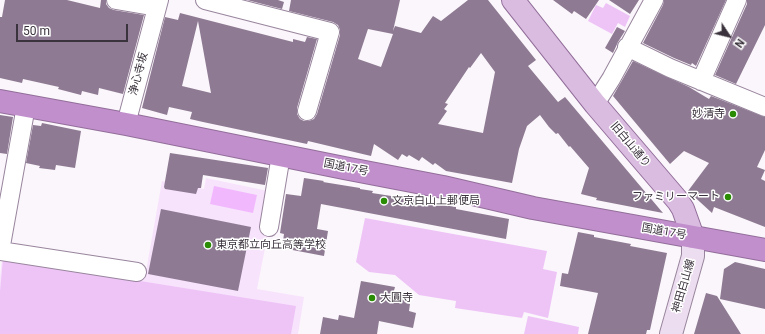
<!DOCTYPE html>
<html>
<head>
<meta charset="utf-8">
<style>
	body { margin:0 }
	#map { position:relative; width:765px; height:334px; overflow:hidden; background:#fbf6fb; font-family:Roboto,sans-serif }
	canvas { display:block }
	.north { position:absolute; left:709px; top:16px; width:40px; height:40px; -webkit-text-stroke:3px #fff; paint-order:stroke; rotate:125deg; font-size:11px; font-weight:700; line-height:16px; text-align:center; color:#3a323c }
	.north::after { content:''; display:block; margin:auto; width:14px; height:18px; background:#3a323c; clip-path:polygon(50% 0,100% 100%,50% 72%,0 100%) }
	.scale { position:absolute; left:16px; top:24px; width:112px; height:18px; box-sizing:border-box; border:2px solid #3a323c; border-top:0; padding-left:5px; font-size:12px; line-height:14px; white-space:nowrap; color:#3a323c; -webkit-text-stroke:3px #fff; paint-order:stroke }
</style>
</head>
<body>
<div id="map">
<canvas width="765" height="334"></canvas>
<div class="north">N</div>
<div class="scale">50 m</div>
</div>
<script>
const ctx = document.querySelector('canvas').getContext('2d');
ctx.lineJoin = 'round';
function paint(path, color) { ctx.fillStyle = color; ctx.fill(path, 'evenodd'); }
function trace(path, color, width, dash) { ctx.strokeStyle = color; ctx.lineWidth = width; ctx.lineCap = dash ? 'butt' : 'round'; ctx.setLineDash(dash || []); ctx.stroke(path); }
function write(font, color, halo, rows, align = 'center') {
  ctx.font = font + ' Roboto,"Noto Sans JP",sans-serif'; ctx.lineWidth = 3; ctx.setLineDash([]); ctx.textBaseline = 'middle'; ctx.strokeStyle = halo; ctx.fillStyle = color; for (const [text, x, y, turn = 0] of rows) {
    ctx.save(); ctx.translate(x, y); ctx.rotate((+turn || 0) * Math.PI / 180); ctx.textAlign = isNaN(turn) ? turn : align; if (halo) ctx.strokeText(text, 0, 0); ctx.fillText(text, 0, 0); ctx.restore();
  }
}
const built = new Path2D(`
	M 206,178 L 268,191 L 259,231 L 268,233 L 257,289 L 304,297 L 298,334 L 0,334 L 0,277 L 2,258 L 145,277 L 162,181 L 204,189 Z`);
const green = new Path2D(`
	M 606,3 L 630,16 L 625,27 L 618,23 L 612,34 L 588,21 L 596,5 L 603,8 Z
	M 365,218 L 547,251 L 543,269 L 557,272 L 548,318 L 524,312 L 522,318 L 455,308 L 456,301 L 419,295 L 395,275 L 369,272 L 356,262 Z
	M 3,259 L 296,306 L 291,334 L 0,334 L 0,291 Z
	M 528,316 L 579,327 L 578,334 L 524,334 Z`);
const water = new Path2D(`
	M 214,186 L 257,195 L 253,213 L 210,204 Z`);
const building = new Path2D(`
	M 5,0 L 67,0 L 100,8 L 101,0 L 106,0 L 106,4 L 109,8 L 114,10 L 144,15 L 123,94 L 99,88 L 98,95 L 82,91 L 81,95 L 58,89 L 59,87 L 23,79 L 22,83 L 0,78 L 0,17 L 2,17 Z
	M 247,0 L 278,0 L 284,2 L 282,9 Z
	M 291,0 L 400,0 L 393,31 L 395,26 L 421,33 L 433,16 L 441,21 L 468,0 L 488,0 L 536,60 L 528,66 L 558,102 L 565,97 L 663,213 L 596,200 L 597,198 L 581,194 L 589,168 L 570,146 L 569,147 L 558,133 L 556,134 L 549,127 L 540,115 L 527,126 L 519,149 L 512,183 L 446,171 L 435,163 L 433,165 L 422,157 L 419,161 L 409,155 L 407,157 L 402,154 L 398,160 L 374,144 L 371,156 L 308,141 L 307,144 L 203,122 L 190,119 L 192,112 L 169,107 L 167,115 L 142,108 L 165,17 L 178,20 L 180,13 L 293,42 L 293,39 L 305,42 L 307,37 L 317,39 L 297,108 L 297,114 L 300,119 L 304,121 L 309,121 L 314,119 L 317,114 L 340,35 L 340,30 L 338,25 L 333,22 L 289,11 ZM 198,21 L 211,93 L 182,86 ZM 368,29 L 393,34 L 381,67 L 358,59 ZM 481,53 L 495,72 L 483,133 L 438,124 L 447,111 L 444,109 L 448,104 L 445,103 L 469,67 L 470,68 Z
	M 553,0 L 599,0 L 586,19 L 574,11 L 572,14 Z
	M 609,0 L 639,0 L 630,14 Z
	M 664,0 L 726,0 L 696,66 L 692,63 L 691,65 L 674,58 L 643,43 L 663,5 Z
	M 747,0 L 765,0 L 765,25 L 736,84 L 715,75 L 747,4 Z
	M 617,27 L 625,31 L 618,42 L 613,53 L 605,48 Z
	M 633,61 L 689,87 L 709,99 L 711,96 L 765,117 L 765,150 L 757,167 L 765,170 L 761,179 L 765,181 L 765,227 L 714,207 L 712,213 L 688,191 L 709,163 L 684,151 L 670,164 L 613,96 Z
	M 0,115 L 13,117 L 7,154 L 0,153 Z
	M 42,123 L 81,131 L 75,168 L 56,165 L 55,170 L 39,168 L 40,166 L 26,163 L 33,125 L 41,126 Z
	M 170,153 L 268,168 L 265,185 L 203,175 L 201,188 L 198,188 L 196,194 L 165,189 L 164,187 Z
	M 304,178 L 324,181 L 323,182 L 360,188 L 360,189 L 373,191 L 372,193 L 430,202 L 430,203 L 456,207 L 456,209 L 509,219 L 506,239 L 321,204 L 317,229 L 328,231 L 324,256 L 282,248 L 284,234 L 280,233 L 286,194 L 301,196 Z
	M 161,209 L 251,227 L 238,291 L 148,274 Z
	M 578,232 L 594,235 L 594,237 L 631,244 L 630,246 L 667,253 L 650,330 L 647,330 L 646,334 L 588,334 L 598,293 L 560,286 L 562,273 L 568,274 Z
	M 735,262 L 765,269 L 765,309 L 720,299 L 724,269 Z
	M 361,281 L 395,287 L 393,294 L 403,296 L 403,299 L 407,300 L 407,303 L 410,304 L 409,311 L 416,313 L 413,328 L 379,321 L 377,334 L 320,334 L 323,317 L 338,320 L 339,315 L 354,318 Z
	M 706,293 L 717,296 L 741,334 L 694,334 Z`);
const street = new Path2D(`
	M 116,0 L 157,7
	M 205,0 L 330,32 L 307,111
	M 627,47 L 670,68 L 765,107
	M 701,81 L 737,0
	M 595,104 L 611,79 L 654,0
	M 126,124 L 159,0
	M 269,227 L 281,155
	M 0,251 L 26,106
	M 0,251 L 137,272`);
const secondary = new Path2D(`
	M 671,334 L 693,256 L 693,237`);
const primary = new Path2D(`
	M 513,0 L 595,104 L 678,201 L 683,209 L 693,237`);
const highway = new Path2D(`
	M 0,101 L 126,124 L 344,168 L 443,187 L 533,208 L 765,250`);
const markers = [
	[733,114,4,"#298c04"],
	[728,197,4,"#298c04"],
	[384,201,4,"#298c04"],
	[208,245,4,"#298c04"],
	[372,298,4,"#298c04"]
];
const streetNames = [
	["浄心寺坂",139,74,-75],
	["旧白山通り",630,145,50],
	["国道17号",346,168,11],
	["国道17号",664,232,10],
	["神田白山線",684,286,-74]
];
const poiNames = [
	["妙清寺",725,114,"right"],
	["ファミリーマート",720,197,"right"],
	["文京白山上郵便局",392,201],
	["東京都立向丘高等学校",216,245],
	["大圓寺",380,298]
];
paint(built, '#f8e3fd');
paint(green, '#eec4f7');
paint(water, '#f1b8fe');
paint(building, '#8e7b93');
trace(street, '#98859d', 20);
trace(secondary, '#98859d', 24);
trace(primary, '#926e9a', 24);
trace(highway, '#926e9a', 24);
trace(street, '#fff', 18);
trace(secondary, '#edddf0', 22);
trace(primary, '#dabce1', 22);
trace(highway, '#c28fcd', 22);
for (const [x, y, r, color] of markers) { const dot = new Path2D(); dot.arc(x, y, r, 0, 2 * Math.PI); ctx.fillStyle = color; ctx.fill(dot); trace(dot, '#fff', 1.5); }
write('11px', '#3a323c', '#fff', streetNames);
write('11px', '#3a323c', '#fff', poiNames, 'left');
</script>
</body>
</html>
